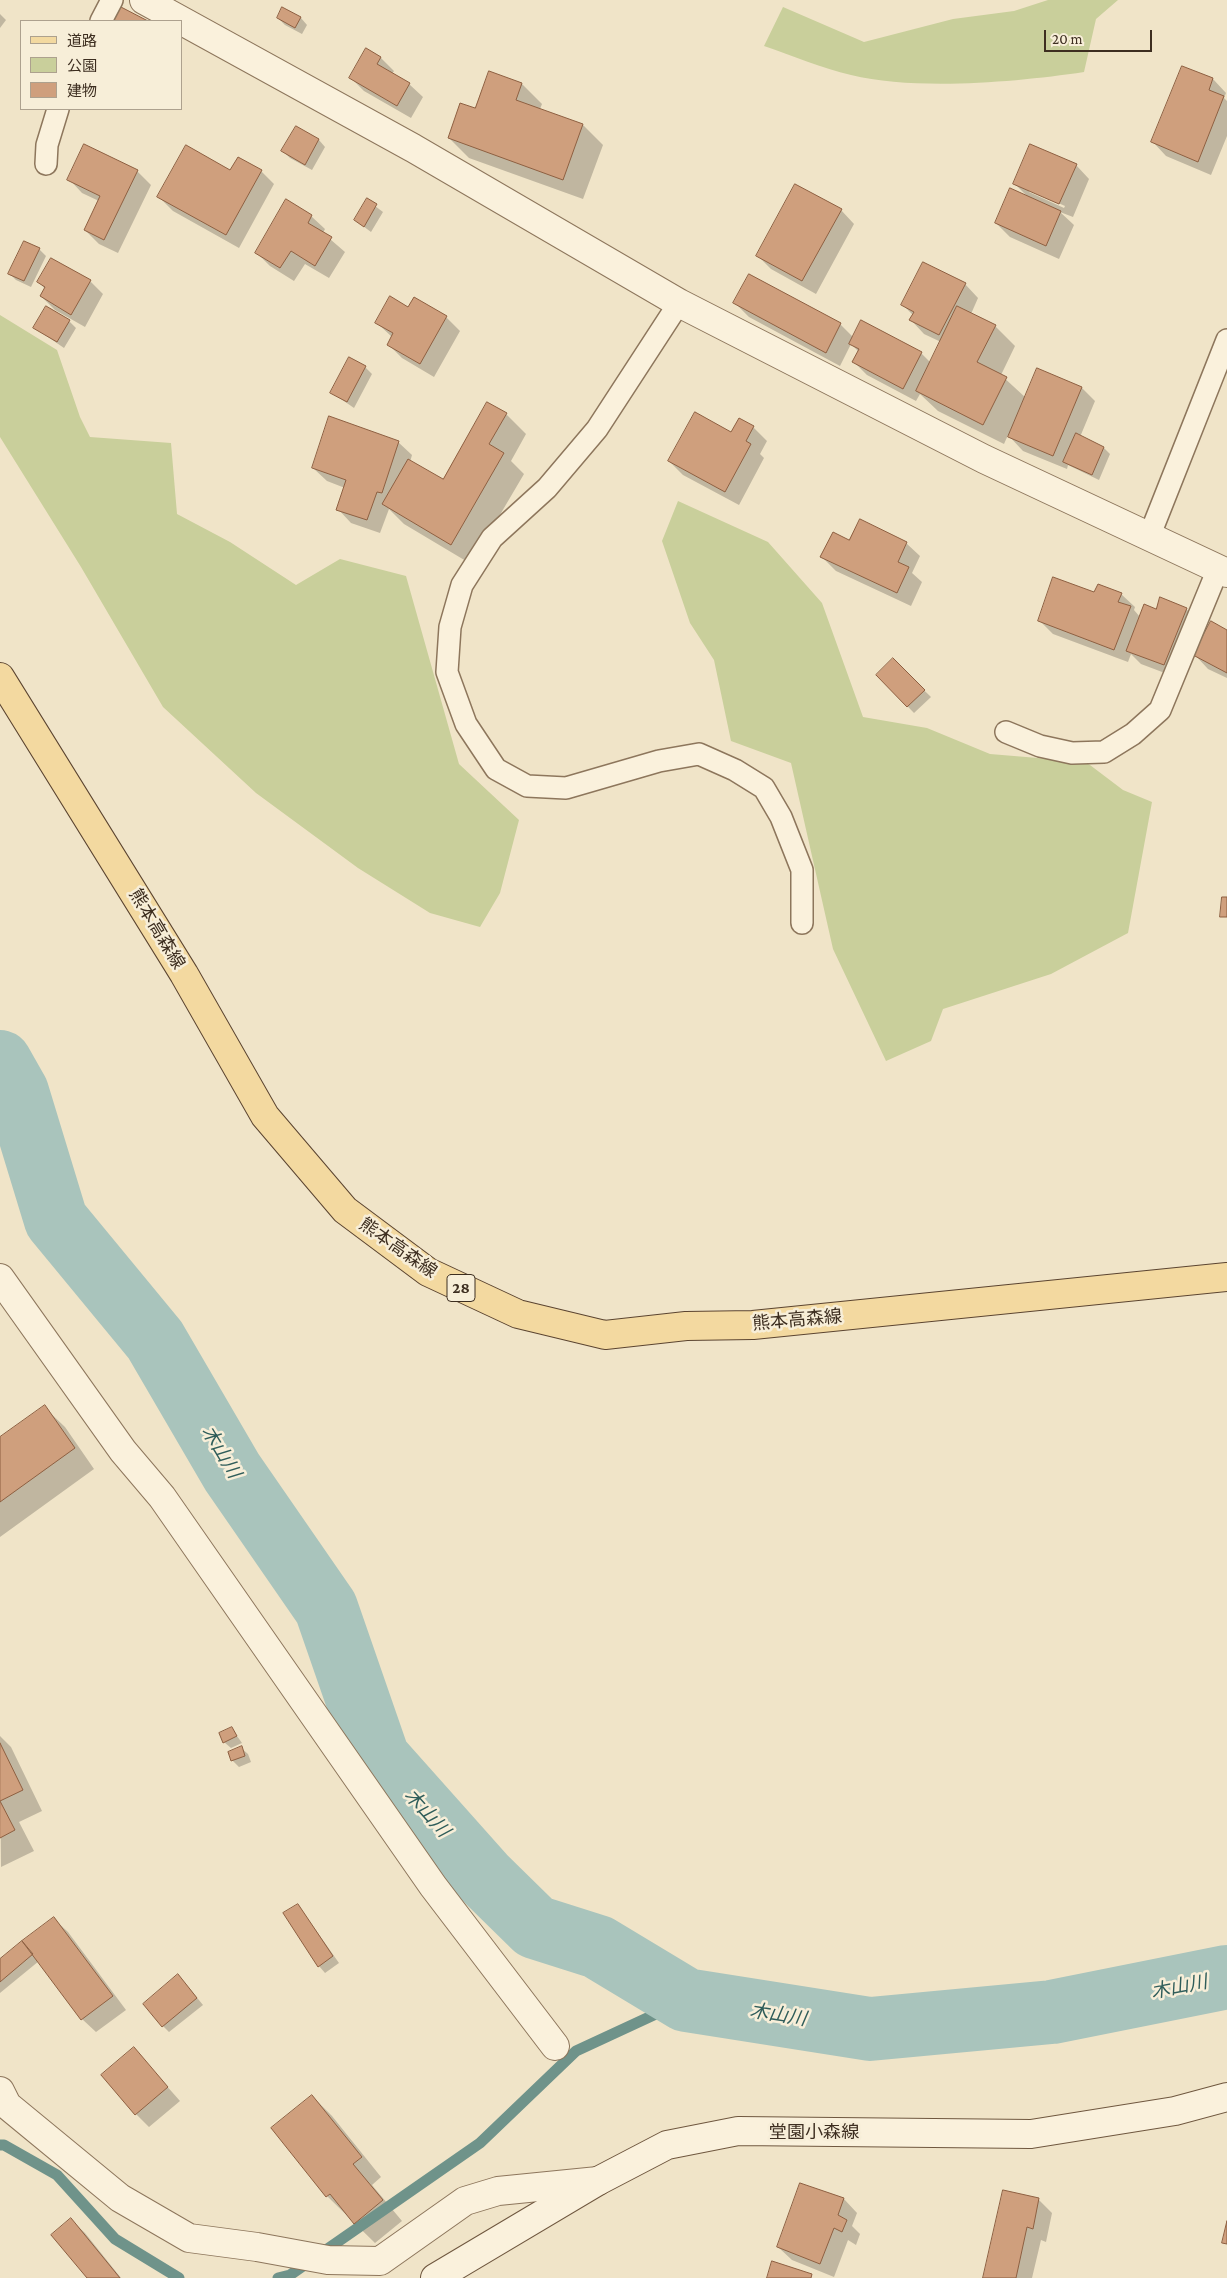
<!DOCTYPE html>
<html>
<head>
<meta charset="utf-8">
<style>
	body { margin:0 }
	#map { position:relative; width:1227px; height:2278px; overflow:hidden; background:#f0e4c8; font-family:"Crimson Pro","Noto Sans JP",serif }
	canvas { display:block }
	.legend { position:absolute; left:20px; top:20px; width:162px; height:90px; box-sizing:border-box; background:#f7eed8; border:1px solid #ada18e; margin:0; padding:6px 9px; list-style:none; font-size:15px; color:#3d2e20 }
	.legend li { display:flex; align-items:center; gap:10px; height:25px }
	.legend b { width:25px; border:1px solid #ada18e }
	.scale { position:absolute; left:1044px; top:30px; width:108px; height:22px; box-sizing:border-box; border:2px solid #3d2e20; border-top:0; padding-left:6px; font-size:15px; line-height:18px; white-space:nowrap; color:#3d2e20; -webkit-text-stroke:4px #f7eed8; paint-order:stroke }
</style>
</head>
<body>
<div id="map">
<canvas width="1227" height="2278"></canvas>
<ul class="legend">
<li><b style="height:6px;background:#f3d9a0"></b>道路</li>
<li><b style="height:14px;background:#c9cf9b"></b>公園</li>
<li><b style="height:14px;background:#cf9f7d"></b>建物</li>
</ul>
<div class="scale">20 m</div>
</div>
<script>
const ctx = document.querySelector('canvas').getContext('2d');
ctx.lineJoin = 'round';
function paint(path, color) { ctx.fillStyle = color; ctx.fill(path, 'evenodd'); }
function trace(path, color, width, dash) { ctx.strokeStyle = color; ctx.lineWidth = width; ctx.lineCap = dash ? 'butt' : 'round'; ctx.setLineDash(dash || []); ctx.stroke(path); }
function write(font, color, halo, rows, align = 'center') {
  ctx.font = font + ' "Crimson Pro","Noto Sans JP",serif'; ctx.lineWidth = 5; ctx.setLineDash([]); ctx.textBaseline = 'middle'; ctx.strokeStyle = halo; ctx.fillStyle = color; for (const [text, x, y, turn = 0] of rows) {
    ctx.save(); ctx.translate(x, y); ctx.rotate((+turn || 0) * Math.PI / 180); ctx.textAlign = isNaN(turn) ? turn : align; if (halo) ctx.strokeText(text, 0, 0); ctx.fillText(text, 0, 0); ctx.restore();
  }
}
const green = new Path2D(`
	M 1048,0 L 1118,0 L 1096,19 L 1084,72 C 1017,82 917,91 851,75 C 822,68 793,56 764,46 L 783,7 L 864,42 L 953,19 L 1014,11 Z
	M 0,315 L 57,350 L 80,417 L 90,437 L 171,443 L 177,514 L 230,542 L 296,585 L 340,559 L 406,576 L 459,764 L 519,820 L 500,893 L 480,927 L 430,913 L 358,868 L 256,793 L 163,707 L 81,567 L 0,437 Z
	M 678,501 L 768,542 L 822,603 L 863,717 L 927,728 L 990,754 L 1086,762 L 1123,790 L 1152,802 L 1128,933 L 1051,974 L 943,1009 L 931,1041 L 886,1061 L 833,949 L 791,763 L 731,741 L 714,660 L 690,623 L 662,541 Z`);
const shadow = new Path2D(`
	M 283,9 L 301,18 L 307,25 L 302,34 L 285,25 L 278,18 Z
	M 0,14 L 6,20 L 0,28 Z
	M 367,50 L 381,58 L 394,71 L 392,74 L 409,84 L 423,97 L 411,118 L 364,91 L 351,78 Z
	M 1183,67 L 1213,79 L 1226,93 L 1224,98 L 1227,101 L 1227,136 L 1211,175 L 1166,156 L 1153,142 Z
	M 522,84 L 542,104 L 540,109 L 583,125 L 603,145 L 583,199 L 469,158 L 449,138 L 476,110 Z
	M 297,128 L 319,140 L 325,147 L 312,170 L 290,158 L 283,151 Z
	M 1076,165 L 1089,179 L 1073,217 L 1060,212 L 1074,225 L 1059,259 L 1010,237 L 996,223 L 1028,197 L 1014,183 ZM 1029,190 L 1065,206 L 1064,208 L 1029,192 Z
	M 137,171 L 151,185 L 118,253 L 99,244 L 85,230 L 99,201 L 82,193 L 69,179 Z
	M 231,171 L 261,171 L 274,184 L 239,248 L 173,211 L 159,197 Z
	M 367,200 L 383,212 L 371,232 L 355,220 Z
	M 841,210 L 854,224 L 816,294 L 771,269 L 757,255 Z
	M 311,216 L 325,229 L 323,233 L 345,252 L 329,278 L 305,264 L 294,281 L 270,266 L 256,252 Z
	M 39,249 L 46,256 L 31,287 L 16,280 L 9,273 Z
	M 90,281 L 103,294 L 85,327 L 55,310 L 41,296 L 45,289 L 39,282 Z
	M 965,284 L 978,298 L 971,314 L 995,326 L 1015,346 L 1001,375 L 1026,398 L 1037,369 L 1082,388 L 1095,401 L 1080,437 L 1104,448 L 1110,454 L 1099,480 L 1068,465 L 1067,469 L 1023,451 L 1008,435 L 1004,444 L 938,411 L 920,394 L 916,401 L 867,375 L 854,362 L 859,352 L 851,344 L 840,366 L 749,317 L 735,303 L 840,324 L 854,338 L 921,353 L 931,363 L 941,342 L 924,334 L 911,320 L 913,315 L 903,305 Z
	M 408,308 L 446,317 L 460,331 L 434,377 L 402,358 L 388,344 L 392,337 L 376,322 Z
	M 69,321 L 76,328 L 64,348 L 35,328 Z
	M 365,367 L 372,374 L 354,408 L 331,392 Z
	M 506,414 L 526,434 L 511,461 L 524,474 L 471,564 L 404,524 L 389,509 L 380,533 L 351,523 L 338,509 L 345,488 L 327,481 L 313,468 L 398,442 L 412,455 L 410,462 L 443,481 Z
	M 739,419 L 753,427 L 767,441 L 760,454 L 764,458 L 739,505 L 683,475 L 669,461 L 732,434 Z
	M 850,542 L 906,543 L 920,556 L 912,573 L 922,582 L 911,606 L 836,571 L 822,557 Z
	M 1095,594 L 1121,594 L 1135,607 L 1134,610 L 1140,617 L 1156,610 L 1186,609 L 1200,622 L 1178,678 L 1141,664 L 1131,654 L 1128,662 L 1053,634 L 1039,620 Z
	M 1227,631 L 1227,678 L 1208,669 L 1195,655 Z
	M 893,660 L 931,697 L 914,713 L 877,675 Z
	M 44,1407 L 65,1427 L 94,1469 L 0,1537 L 0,1439 Z
	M 232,1729 L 242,1743 L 231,1748 L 224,1742 Z
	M 0,1736 L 11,1747 L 42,1811 L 19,1822 L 34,1851 L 1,1867 Z
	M 241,1748 L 248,1754 L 251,1762 L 239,1767 L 232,1760 Z
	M 298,1905 L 339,1963 L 325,1973 L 319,1966 Z
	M 54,1919 L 68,1932 L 126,2010 L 96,2032 L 82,2019 L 39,1961 L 0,1993 L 0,1961 Z
	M 185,1983 L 203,2005 L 169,2032 L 163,2026 Z
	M 134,2049 L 180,2101 L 149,2127 L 136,2114 Z
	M 312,2096 L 332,2116 L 381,2177 L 372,2185 L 402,2221 L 375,2243 L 327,2196 L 273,2128 Z
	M 801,2185 L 844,2199 L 857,2213 L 852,2226 L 860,2234 L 856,2245 L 848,2240 L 834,2277 L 792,2260 L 778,2247 Z
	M 1038,2199 L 1052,2213 L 1046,2242 L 1041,2240 L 1032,2278 L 985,2278 Z
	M 71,2220 L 85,2233 L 121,2278 L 88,2278 Z`);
const stream = new Path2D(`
	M 0,2145 L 4,2145 L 57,2175 L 115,2239 L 179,2278
	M 278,2278 L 290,2275 L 480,2143 L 576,2051 L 686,2000`);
const river = new Path2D(`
	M 0,1062 L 17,1092 L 56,1220 L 155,1340 L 232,1472 L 326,1608 L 378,1758 L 484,1877 L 535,1927 L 598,1947 L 686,2000 L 870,2029 L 1052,2012 L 1227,1977`);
const building = new Path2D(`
	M 119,6 L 148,21 L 111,21 Z
	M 282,7 L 301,17 L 295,28 L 277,18 Z
	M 366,48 L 381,57 L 377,64 L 410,83 L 397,106 L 349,78 Z
	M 1182,66 L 1213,78 L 1209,90 L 1224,96 L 1198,162 L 1151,142 Z
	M 489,71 L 522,83 L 516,100 L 583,124 L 563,180 L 448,138 L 460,103 L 475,108 Z
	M 296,126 L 319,139 L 305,165 L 281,151 Z
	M 84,144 L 138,170 L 104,240 L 84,230 L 100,196 L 67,180 Z
	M 1030,144 L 1077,164 L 1059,204 L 1013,184 Z
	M 186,145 L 230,170 L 238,157 L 262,170 L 226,235 L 157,197 Z
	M 795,184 L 842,209 L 802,281 L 756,256 Z
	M 1010,188 L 1061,211 L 1046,246 L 995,223 Z
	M 367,198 L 377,204 L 364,227 L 354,220 Z
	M 286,199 L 312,215 L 308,223 L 332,237 L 315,266 L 291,251 L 280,268 L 255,253 Z
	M 24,241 L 40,248 L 24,281 L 8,274 Z
	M 51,258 L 91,280 L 71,315 L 40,296 L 45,287 L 37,282 Z
	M 923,262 L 966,283 L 939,335 L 909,320 L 914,312 L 901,305 Z
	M 749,274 L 841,323 L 826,353 L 733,303 Z
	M 390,296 L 408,307 L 414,297 L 447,316 L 420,364 L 387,345 L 393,333 L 375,323 Z
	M 46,306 L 70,320 L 57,342 L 33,328 Z
	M 957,306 L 996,325 L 977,362 L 1007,377 L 983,425 L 916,391 Z
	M 861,320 L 922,352 L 903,389 L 852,362 L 859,349 L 849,344 Z
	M 349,357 L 366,366 L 347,402 L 330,393 Z
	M 1037,368 L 1082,387 L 1053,456 L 1008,437 Z
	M 487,402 L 507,413 L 489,444 L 504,453 L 451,545 L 382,504 L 408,459 L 443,479 Z
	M 695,412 L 731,432 L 739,418 L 754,426 L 746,441 L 751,444 L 725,492 L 668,461 Z
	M 329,416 L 399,441 L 382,493 L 377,492 L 367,520 L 336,510 L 346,480 L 312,468 Z
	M 1076,433 L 1104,447 L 1092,475 L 1063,462 Z
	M 860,519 L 907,542 L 898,562 L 909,567 L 897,593 L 820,557 L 833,532 L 849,540 Z
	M 1053,577 L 1094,592 L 1098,584 L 1122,593 L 1118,602 L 1131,606 L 1114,650 L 1038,621 Z
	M 1160,597 L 1187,608 L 1164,665 L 1126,651 L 1144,604 L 1156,609 Z
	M 1211,621 L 1227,630 L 1227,673 L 1193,655 Z
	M 893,658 L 925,690 L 907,707 L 876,675 Z
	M 1222,897 L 1227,897 L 1227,917 L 1220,917 Z
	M 45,1405 L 75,1448 L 0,1502 L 0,1437 Z
	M 232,1727 L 237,1736 L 223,1743 L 219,1733 Z
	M 0,1743 L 23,1790 L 0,1801 L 15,1830 L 0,1838 Z
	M 242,1746 L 245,1756 L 231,1761 L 228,1752 Z
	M 298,1904 L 333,1956 L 318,1967 L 283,1913 Z
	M 54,1917 L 113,1996 L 81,2020 L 22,1941 Z
	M 22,1941 L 33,1954 L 0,1982 L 0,1959 Z
	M 178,1974 L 197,1998 L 162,2027 L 143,2004 Z
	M 134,2047 L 168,2087 L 135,2115 L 101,2075 Z
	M 312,2095 L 362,2157 L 353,2164 L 383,2200 L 354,2224 L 330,2194 L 326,2197 L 271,2128 Z
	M 800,2183 L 844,2198 L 838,2215 L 847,2220 L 842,2232 L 834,2228 L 820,2264 L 777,2247 Z
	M 1003,2190 L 1039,2198 L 1033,2229 L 1027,2227 L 1016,2278 L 983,2278 Z
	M 71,2218 L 120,2278 L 87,2278 L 51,2235 Z
	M 1227,2221 L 1227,2244 L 1222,2243 Z
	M 772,2261 L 812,2274 L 811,2278 L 767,2278 Z`);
const service = new Path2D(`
	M 101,21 L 112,0
	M 46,164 L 47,145 L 58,109
	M 679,303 L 597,429 L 547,488 L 492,538 L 462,585 L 450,627 L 447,672 L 466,724 L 496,769 L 527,786 L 566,788 L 659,761 L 699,754 L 735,770 L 764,788 L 781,817 L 802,870 L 802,923
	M 1149,537 L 1227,340
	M 1006,732 L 1040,746 L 1072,753 L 1104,752 L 1133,734 L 1160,710 L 1218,569`);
const minor = new Path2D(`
	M 144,0 L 413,148 L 679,303 L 984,459 L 1227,573
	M 0,1278 L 123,1451 L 162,1497 L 433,1886 L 555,2046
	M 0,2091 L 7,2105 L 120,2198 L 189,2238 L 257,2247 L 328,2260 L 380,2261 L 465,2201 L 498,2191 L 598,2181`);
const secondary = new Path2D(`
	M 435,2278 L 598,2181 L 667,2145 L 738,2131 L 1031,2134 L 1175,2111 L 1227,2097`);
const primary = new Path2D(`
	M 0,677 L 184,974 L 265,1116 L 345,1210 L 428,1272 L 518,1314 L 605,1335 L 686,1326 L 753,1325 L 1227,1277`);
const shields = [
	[461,1288,28]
];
const shieldNames = [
	["28",461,1288]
];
const streetNames = [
	["熊本高森線",157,929,59],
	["熊本高森線",398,1248,35],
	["熊本高森線",797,1320,-5],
	["堂園小森線",814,2132]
];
const waterNames = [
	["木山川",221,1452,59],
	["木山川",427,1813,48],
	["木山川",1179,1987,-11],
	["木山川",778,2015,9]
];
paint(green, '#c9cf9b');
paint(shadow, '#0003');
trace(stream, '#6f938a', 11);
trace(river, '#a9c4bc', 64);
paint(building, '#cf9f7d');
trace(building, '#8d5f41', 1);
trace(service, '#8d765c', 24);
trace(minor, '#8d765c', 30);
trace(secondary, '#6f573f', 30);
trace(primary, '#5b4430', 30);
trace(service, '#faf1dc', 21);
trace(minor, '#faf1dc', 28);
trace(secondary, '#faf1dc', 28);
trace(primary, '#f3d9a0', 28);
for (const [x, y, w] of shields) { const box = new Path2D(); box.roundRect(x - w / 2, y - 13.5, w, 27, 4); ctx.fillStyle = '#f7eed8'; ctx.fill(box); trace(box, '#3d2e20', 1); }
write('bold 16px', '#3d2e20', null, shieldNames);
write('18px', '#3d2e20', '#f7eed8', streetNames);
write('italic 19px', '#2f5d5a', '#f7eed8', waterNames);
</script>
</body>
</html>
